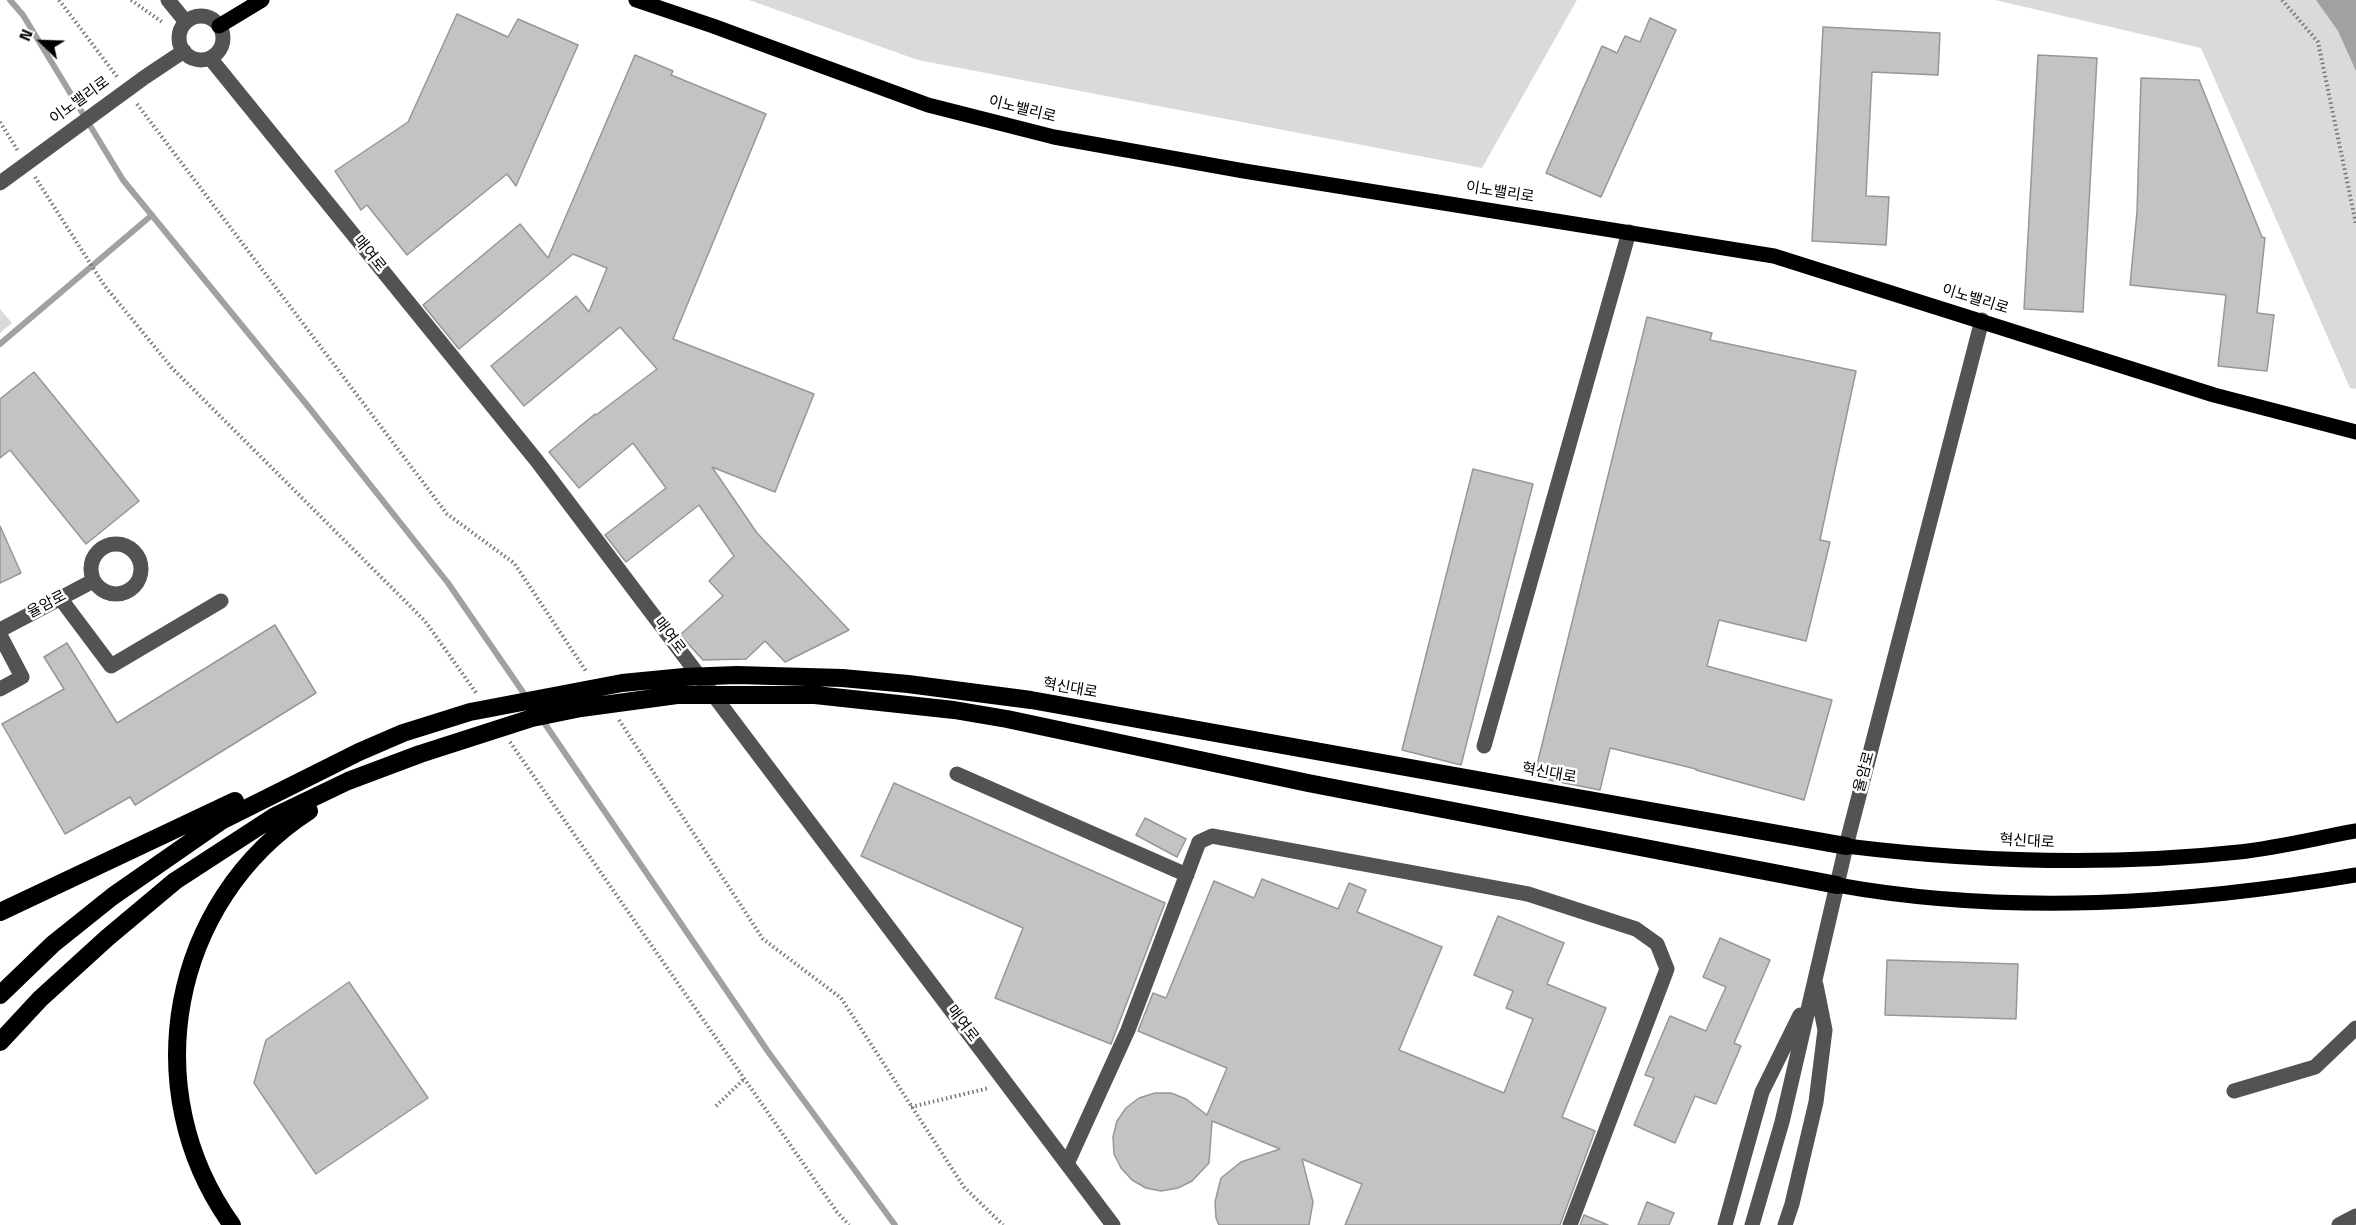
<!DOCTYPE html>
<html>
<head>
<meta charset="utf-8">
<style>
	body { margin:0 }
	#map { position:relative; width:2356px; height:1225px; overflow:hidden; background:#fff; font-family:"Titillium Web",sans-serif }
	canvas { display:block }
	.north { position:absolute; left:12px; top:12px; width:60px; height:60px; -webkit-text-stroke:4px #fff; paint-order:stroke; rotate:293deg; font-size:16px; font-weight:700; line-height:24px; text-align:center; color:#000 }
	.north::after { content:''; display:block; margin:auto; width:21px; height:27px; background:#000; clip-path:polygon(50% 0,100% 100%,50% 72%,0 100%) }
</style>
</head>
<body>
<div id="map">
<canvas width="2356" height="1225"></canvas>
<div class="north">N</div>
</div>
<script>
const ctx = document.querySelector('canvas').getContext('2d');
ctx.lineJoin = 'round';
function paint(path, color) { ctx.fillStyle = color; ctx.fill(path, 'evenodd'); }
function trace(path, color, width, dash) { ctx.strokeStyle = color; ctx.lineWidth = width; ctx.lineCap = dash ? 'butt' : 'round'; ctx.setLineDash(dash || []); ctx.stroke(path); }
function write(font, color, halo, rows, align = 'center') {
  ctx.font = font + ' "Titillium Web","Noto Sans KR",sans-serif'; ctx.lineWidth = 5; ctx.setLineDash([]); ctx.textBaseline = 'middle'; ctx.strokeStyle = halo; ctx.fillStyle = color; for (const [text, x, y, turn = 0] of rows) {
    ctx.save(); ctx.translate(x, y); ctx.rotate((+turn || 0) * Math.PI / 180); ctx.textAlign = isNaN(turn) ? turn : align; if (halo) ctx.strokeText(text, 0, 0); ctx.fillText(text, 0, 0); ctx.restore();
  }
}
const green = new Path2D(`
	M 749,0 L 1577,0 L 1482,168 L 918,60 Z
	M 1995,0 L 2356,0 L 2356,389 L 2350,388 L 2201,48 Z
	M 0,309 L 12,323 L 0,333 Z`);
const water = new Path2D(`
	M 2316,0 L 2356,0 L 2356,71 L 2338,31 Z`);
const stream = new Path2D(`
	M 10,0 L 23,15 L 123,180 L 307,405 L 448,583 L 527,698
	M 0,344 L 152,215
	M 541,718 L 769,1053 L 895,1225`);
const building = new Path2D(`
	M 457,14 L 508,37 L 518,19 L 578,45 L 516,186 L 507,174 L 407,255 L 367,205 L 361,210 L 335,171 L 408,122 Z
	M 1650,18 L 1676,30 L 1601,197 L 1546,173 L 1602,46 L 1617,53 L 1625,36 L 1640,42 Z
	M 1823,27 L 1940,33 L 1938,75 L 1872,72 L 1866,196 L 1889,197 L 1886,245 L 1812,241 Z
	M 635,55 L 673,71 L 671,75 L 766,114 L 673,339 L 814,394 L 775,492 L 712,467 L 757,533 L 849,630 L 785,662 L 765,641 L 746,659 L 703,660 L 680,635 L 723,596 L 709,581 L 734,556 L 699,505 L 626,562 L 605,535 L 666,488 L 633,443 L 579,488 L 549,452 L 595,414 L 596,415 L 657,369 L 620,327 L 524,406 L 491,366 L 576,296 L 589,312 L 607,268 L 573,254 L 459,349 L 423,305 L 520,224 L 548,258 Z
	M 2038,55 L 2097,58 L 2083,312 L 2024,309 Z
	M 2141,78 L 2199,80 L 2262,237 L 2265,238 L 2257,313 L 2274,315 L 2267,371 L 2218,366 L 2226,295 L 2130,285 L 2137,212 Z
	M 1647,317 L 1712,333 L 1710,340 L 1856,371 L 1820,540 L 1830,542 L 1806,641 L 1719,620 L 1707,666 L 1832,700 L 1804,800 L 1696,770 L 1696,769 L 1610,748 L 1600,790 L 1534,777 Z
	M 34,372 L 139,501 L 86,544 L 10,450 L 0,458 L 0,399 Z
	M 1473,469 L 1533,484 L 1461,765 L 1402,750 Z
	M 0,526 L 21,573 L 0,583 Z
	M 275,625 L 316,693 L 135,805 L 130,797 L 65,834 L 2,724 L 64,689 L 44,657 L 67,643 L 117,723 Z
	M 894,783 L 1165,903 L 1111,1044 L 995,998 L 1023,928 L 861,856 Z
	M 1145,818 L 1186,839 L 1177,857 L 1136,835 Z
	M 1262,879 L 1338,909 L 1349,883 L 1366,890 L 1357,912 L 1442,947 L 1399,1050 L 1504,1093 L 1533,1019 L 1506,1008 L 1513,991 L 1474,975 L 1498,916 L 1564,943 L 1547,984 L 1606,1008 L 1562,1117 L 1595,1131 L 1560,1225 L 1345,1225 L 1362,1184 L 1302,1159 L 1313,1202 L 1309,1225 L 1219,1225 L 1216,1218 L 1215,1202 L 1221,1178 L 1241,1162 L 1280,1149 L 1212,1121 L 1209,1163 L 1192,1181 L 1178,1188 L 1161,1191 L 1146,1188 L 1132,1180 L 1121,1168 L 1114,1154 L 1113,1137 L 1117,1121 L 1126,1108 L 1139,1098 L 1155,1093 L 1171,1093 L 1186,1099 L 1207,1115 L 1227,1068 L 1138,1031 L 1153,993 L 1166,998 L 1214,881 L 1254,898 Z
	M 1720,938 L 1770,960 L 1734,1043 L 1741,1046 L 1716,1104 L 1695,1096 L 1675,1143 L 1634,1125 L 1654,1078 L 1645,1075 L 1670,1016 L 1706,1031 L 1726,987 L 1703,977 Z
	M 1887,960 L 2018,964 L 2016,1019 L 1885,1015 Z
	M 349,982 L 428,1098 L 316,1174 L 254,1083 L 266,1040 Z
	M 1647,1202 L 1674,1213 L 1669,1225 L 1638,1225 Z
	M 1584,1215 L 1608,1225 L 1580,1225 Z`);
const path = new Path2D(`
	M 59,0 L 118,78
	M 131,0 L 162,22
	M 2282,0 L 2318,42 L 2356,224
	M 137,104 L 447,514 L 514,563 L 586,671
	M 0,122 L 18,151
	M 35,177 L 104,285 L 172,368 L 425,621 L 477,694
	M 619,720 L 763,939 L 841,998 L 964,1187 L 1003,1225
	M 510,742 L 837,1212 L 849,1225
	M 716,1106 L 745,1078
	M 911,1107 L 989,1088`);
const minor = new Path2D(`
	M 168,0 L 186,22
	M179 38a22 22 0 1 1 44 0a22 22 0 1 1-44 0Z
	M 210,58 L 537,461 L 1113,1225
	M 0,183 L 145,77 L 184,51
	M91 569a25 25 0 1 1 50 0a25 25 0 1 1-50 0Z
	M 60,598 L 111,666 L 221,601
	M 0,630 L 93,581
	M 0,635 L 22,677 L 0,689
	M 1484,746 L 1629,232
	M 957,774 L 1187,875
	M 2234,1091 L 2315,1067 L 2356,1028
	M 1067,1164 L 1128,1030 L 1199,842 L 1212,836 L 1528,894 L 1636,929 L 1657,944 L 1667,969 L 1570,1225
	M 1725,1225 L 1762,1092 L 1800,1015
	M 1752,1225 L 1782,1122 L 1846,846 L 1982,320
	M 1785,1225 L 1792,1204 L 1816,1102 L 1825,1030 L 1816,985
	M 2339,1225 L 2356,1216`);
const major = new Path2D(`
	M 636,0 L 713,26 L 928,105 L 1054,137 L 1244,171 L 1774,256 L 2214,395 L 2356,432
	M 219,26 L 262,0
	M 1846,846 C 1976,862 2109,866 2239,852 C 2278,848 2317,838 2356,831
	M 1837,885 C 2008,916 2186,904 2356,875`);
const highway = new Path2D(`
	M 0,912 L 235,801
	M 0,995 L 53,944 L 113,896 L 221,821 L 359,752 L 403,733 L 470,712 L 622,683 L 684,677 L 737,675 L 842,678 L 908,684 L 1031,700 L 1846,846
	M 0,1042 L 40,999 L 107,938 L 175,881 L 275,816 L 348,781 L 420,754 L 532,718 L 581,708 L 677,695 L 815,695 L 954,710 L 1007,719 L 1308,783 L 1837,885
	M 232,1225 C 135,1091 170,901 309,811`);
const streetNames = [
	["이노밸리로",80,101,-36],
	["이노밸리로",1022,110,14],
	["이노밸리로",1500,193,9],
	["매여로",369,254,51],
	["이노밸리로",1975,300,17],
	["율암로",47,605,-28],
	["매여로",669,636,53],
	["혁신대로",1070,689,10],
	["율암로",1865,772,-75],
	["혁신대로",1549,774,10],
	["혁신대로",2027,842,3],
	["매여로",962,1024,53]
];
paint(green, '#dadada');
paint(water, '#a1a1a1');
trace(stream, '#a1a1a1', 6);
paint(building, '#c3c3c3');
trace(building, '#979797', 1.5);
trace(path, '#757575', 4, [1.5, 3]);
trace(minor, '#535353', 15);
trace(major, '#000', 15);
trace(highway, '#000', 18);
write('15px', '#000', '#fff', streetNames);
</script>
</body>
</html>
